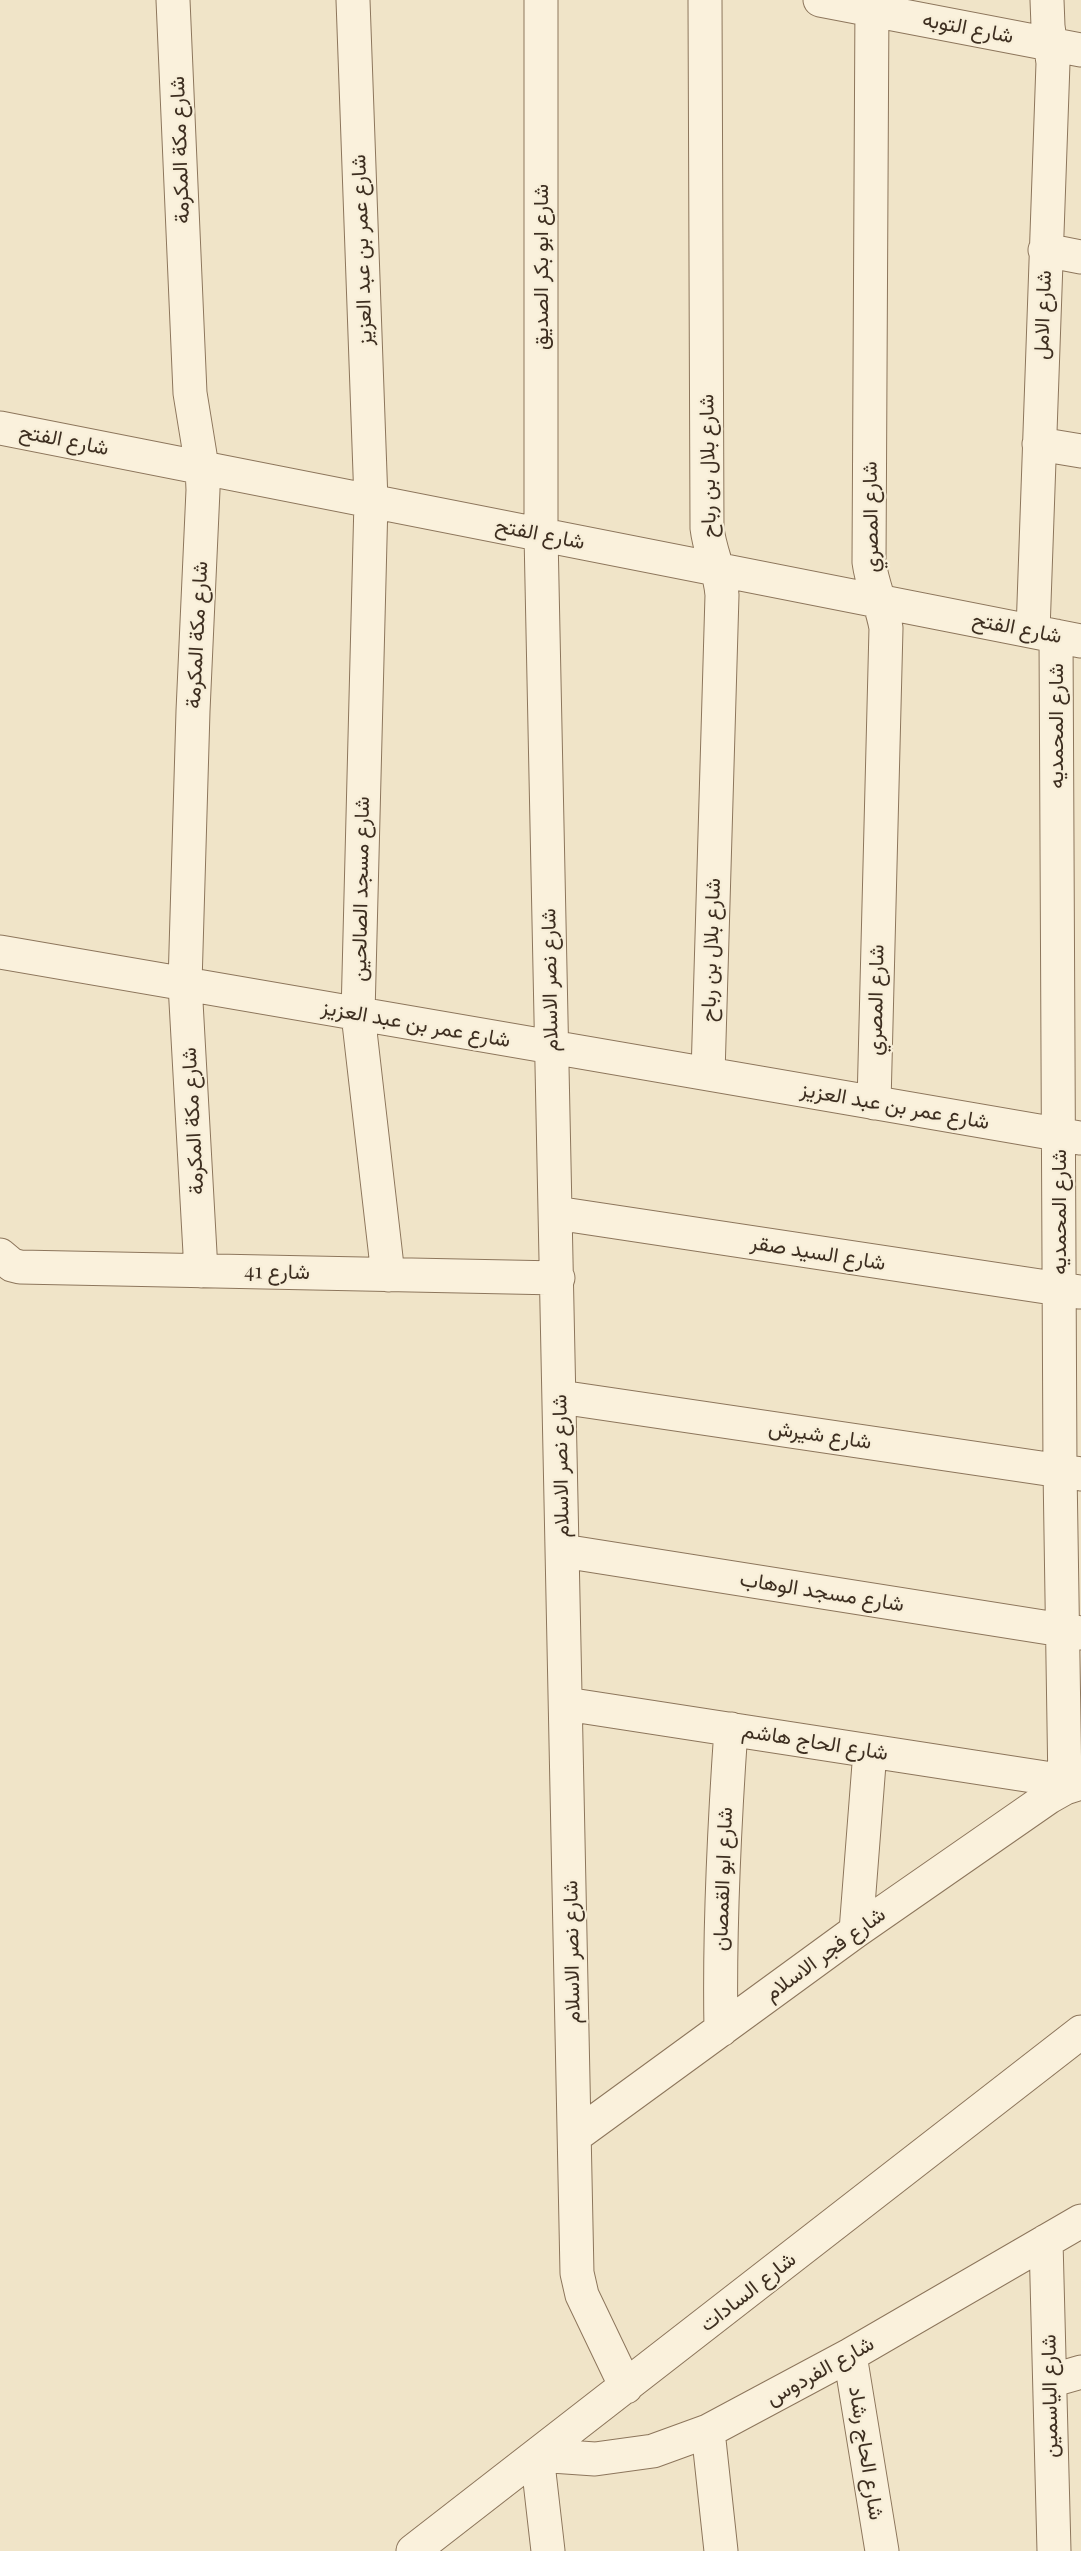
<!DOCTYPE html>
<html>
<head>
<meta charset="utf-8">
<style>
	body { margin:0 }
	canvas { display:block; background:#f0e4c8 }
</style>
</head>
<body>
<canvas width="1081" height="2551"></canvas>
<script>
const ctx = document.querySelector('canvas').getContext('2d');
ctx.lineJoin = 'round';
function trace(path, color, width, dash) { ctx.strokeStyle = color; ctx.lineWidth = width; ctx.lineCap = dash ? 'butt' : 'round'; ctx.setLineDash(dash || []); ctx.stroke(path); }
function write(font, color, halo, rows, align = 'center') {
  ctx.font = font + ' "Playfair Display",Vazirmatn,serif'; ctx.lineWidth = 4.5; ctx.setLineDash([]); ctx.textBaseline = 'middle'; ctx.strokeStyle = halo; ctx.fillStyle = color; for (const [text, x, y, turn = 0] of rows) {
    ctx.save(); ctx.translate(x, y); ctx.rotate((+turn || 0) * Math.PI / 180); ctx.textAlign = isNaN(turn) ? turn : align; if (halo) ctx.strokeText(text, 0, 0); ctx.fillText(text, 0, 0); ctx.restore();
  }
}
const street = new Path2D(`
	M 173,0 L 190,393 L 202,467 L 203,490 L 193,711 L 185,984 L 201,1271
	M 353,0 L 371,501 L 358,1014 L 388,1275
	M 541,0 L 541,535 L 577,2273 L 582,2295 L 626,2387
	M 705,0 L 707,528 C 710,553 720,569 722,595 L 708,1074
	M 820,0 L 1081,50
	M 872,0 L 869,562 C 872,585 882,605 886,628 L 874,1103
	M 1045,250 L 1081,257
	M 0,428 L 1081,641
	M 1039,444 L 1081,451
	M 1033,631 L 1053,63 L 1048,26 L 1047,0
	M 1056,636 L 1060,1470 L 1065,1788
	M 0,952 L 1080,1138
	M 556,1213 L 1079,1292
	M 0,1255 L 12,1265 L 20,1267 L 558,1278
	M 560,1397 L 1081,1474
	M 563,1551 L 1081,1633
	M 566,1704 L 1065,1781
	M 856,1931 L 870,1751
	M 721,2030 C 719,1929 724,1830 731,1729
	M 575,2136 L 856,1931 L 1049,1797 L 1065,1788 L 1081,1783
	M 1046,2241 L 1054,2551
	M 850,2355 L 882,2551
	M 1050,2381 L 1081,2372
	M 708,2431 L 721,2551
	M 413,2551 L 1081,2032
	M 548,2551 L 537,2455 L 595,2459 L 653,2451 L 708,2431 L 850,2355 L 1081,2221`);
const streetNames = [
	["شارع التوبه",968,28,11],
	["شارع مكة المكرمة",180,150,-92],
	["شارع عمر بن عبد العزيز",362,250,-92],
	["شارع ابو بكر الصديق",541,267,-90],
	["شارع الامل",1043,315,-88],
	["شارع الفتح",64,440,11],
	["شارع بلال بن رباح",708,466,-91],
	["شارع المصري",871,517,-91],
	["شارع الفتح",540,534,11],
	["شارع الفتح",1017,628,11],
	["شارع مكة المكرمة",197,635,-87],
	["شارع المحمديه",1056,726,-90],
	["شارع مسجد الصالحين",361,889,-89],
	["شارع بلال بن رباح",711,950,-88],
	["شارع نصر الاسلام",550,980,-91],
	["شارع المصري",876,1000,-89],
	["شارع عمر بن عبد العزيز",416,1024,10],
	["شارع عمر بن عبد العزيز",895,1106,10],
	["شارع مكة المكرمة",193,1121,-93],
	["شارع المحمديه",1059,1212,-90],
	["شارع السيد صقر",818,1253,9],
	["شارع 41",277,1272,1],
	["شارع شيرش",820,1435,8],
	["شارع نصر الاسلام",561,1466,-91],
	["شارع مسجد الوهاب",822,1592,9],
	["شارع الحاج هاشم",815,1742,9],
	["شارع ابو القمصان",723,1879,-88],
	["شارع نصر الاسلام",572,1952,-91],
	["شارع فجر الاسلام",825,1954,-36],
	["شارع السادات",748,2292,-38],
	["شارع الفردوس",820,2371,-29],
	["شارع الياسمين",1050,2396,-91],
	["شارع الحاج رشاد",866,2453,81]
];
trace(street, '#8d765c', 35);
trace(street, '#faf1dc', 33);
write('21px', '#3d2e20', '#f7eed8', streetNames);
</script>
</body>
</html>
